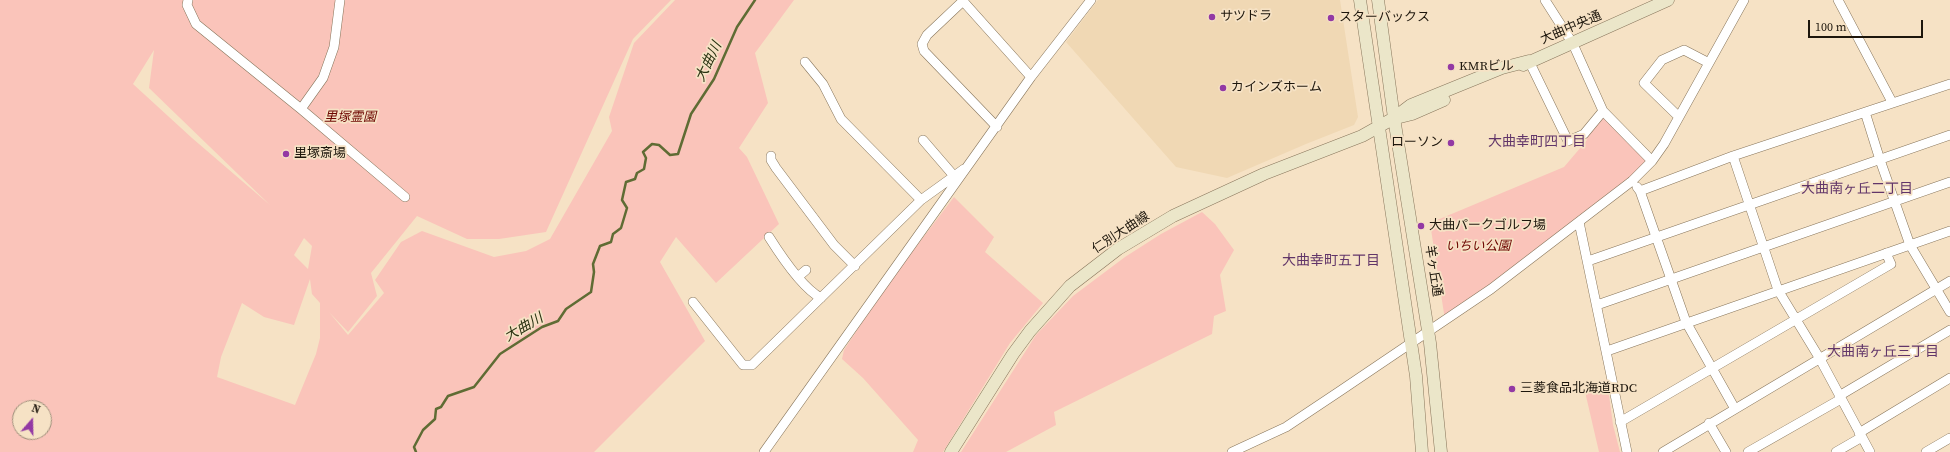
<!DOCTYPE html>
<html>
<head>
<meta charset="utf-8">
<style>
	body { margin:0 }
	#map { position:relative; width:1950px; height:452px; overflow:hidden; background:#f6e2c5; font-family:"Source Serif 4",serif }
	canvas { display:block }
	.north { position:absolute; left:12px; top:400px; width:40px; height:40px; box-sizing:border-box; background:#f6e2c5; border:1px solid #9f907b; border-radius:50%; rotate:20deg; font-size:11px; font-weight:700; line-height:16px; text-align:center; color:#1d160c }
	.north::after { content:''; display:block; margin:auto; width:14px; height:18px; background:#9339a4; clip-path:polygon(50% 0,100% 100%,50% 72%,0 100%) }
	.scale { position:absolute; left:1808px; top:20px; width:115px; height:18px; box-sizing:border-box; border:2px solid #1d160c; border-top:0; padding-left:5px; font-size:12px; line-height:14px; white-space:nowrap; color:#1d160c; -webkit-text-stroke:3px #f6e2c5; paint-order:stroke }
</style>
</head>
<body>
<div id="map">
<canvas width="1950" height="452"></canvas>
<div class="north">N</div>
<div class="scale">100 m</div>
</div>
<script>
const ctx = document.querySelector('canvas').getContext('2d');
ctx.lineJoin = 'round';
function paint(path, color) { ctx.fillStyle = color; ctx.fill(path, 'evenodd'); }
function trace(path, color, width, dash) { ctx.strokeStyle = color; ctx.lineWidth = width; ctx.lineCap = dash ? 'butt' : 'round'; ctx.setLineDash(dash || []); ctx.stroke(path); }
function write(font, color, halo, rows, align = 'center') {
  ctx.font = font + ' "Source Serif 4","Noto Sans JP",serif'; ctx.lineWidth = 3.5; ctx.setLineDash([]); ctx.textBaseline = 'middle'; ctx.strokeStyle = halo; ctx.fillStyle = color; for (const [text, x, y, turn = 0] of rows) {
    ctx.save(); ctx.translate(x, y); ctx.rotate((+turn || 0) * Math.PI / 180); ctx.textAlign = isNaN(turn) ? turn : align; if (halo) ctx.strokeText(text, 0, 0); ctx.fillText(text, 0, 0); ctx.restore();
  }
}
const built = new Path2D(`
	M 1098,0 L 1340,0 L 1358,117 L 1354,125 L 1306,144 L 1227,178 L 1176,167 L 1066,42 Z`);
const green = new Path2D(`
	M 0,0 L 671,0 L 633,39 L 546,232 L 499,239 L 467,239 L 417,216 L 371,273 L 377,296 L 348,332 L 329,312 L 348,335 L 384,293 L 375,280 L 401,242 L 422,231 L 494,257 L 526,251 L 550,239 L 612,131 L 609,117 L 634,43 L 675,0 L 794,0 L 755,53 L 768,103 L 739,148 L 747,157 L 779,224 L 716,283 L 676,237 L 660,262 L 705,341 L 594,452 L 0,452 ZM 154,50 L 149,88 L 270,205 L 192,138 L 133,84 ZM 304,238 L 312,246 L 308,269 L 294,255 ZM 310,279 L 312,294 L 320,303 L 320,338 L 316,354 L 295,405 L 217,377 L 221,357 L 242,303 L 264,317 L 294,325 ZM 20,408 L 44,408 L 44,432 L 20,432 Z
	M 1603,111 L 1652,161 L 1445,320 L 1430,223 L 1564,167 L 1587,140 L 1584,134 Z
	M 954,197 L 994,237 L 985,252 L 1043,303 L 1010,343 L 943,452 L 913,452 L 918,440 L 863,378 L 842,359 L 844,350 L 886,286 Z
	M 1202,212 L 1215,224 L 1234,250 L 1220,275 L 1226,311 L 1214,316 L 1212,334 L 1054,412 L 1056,425 L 1006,452 L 961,452 L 1036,335 L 1073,296 L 1125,257 L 1161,234 Z
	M 1607,380 L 1613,425 L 1620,452 L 1599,452 L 1586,396 L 1586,383 Z`);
const stream = new Path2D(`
	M 416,452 L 414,447 L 423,430 L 435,419 L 436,409 L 441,407 L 448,396 L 474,387 L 500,354 L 542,327 L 558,321 L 566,309 L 591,292 L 594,272 L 593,264 L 600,246 L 611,242 L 613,234 L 621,228 L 627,208 L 622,200 L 626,182 L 635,179 L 637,173 L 644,169 L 646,158 L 643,152 L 652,144 L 659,145 L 670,155 L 678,154 L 691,114 L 714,79 L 737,27 L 755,0`);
const minor = new Path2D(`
	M 188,0 L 187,5 L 196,24 L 301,109 L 405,197
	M 962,0 L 1031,77
	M 964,0 L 927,35 L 922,44 L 924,51 L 997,127
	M 1545,0 L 1573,44 L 1603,111 L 1652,161
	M 1838,0 L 1892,102
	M 1529,61 L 1568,141 L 1584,134 L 1603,111
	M 805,62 L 823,84 L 841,119 L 921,200
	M 301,109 L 323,78 L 334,47 L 340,0
	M 1865,112 L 1880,160 L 1910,245 L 1950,312
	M 1679,117 L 1644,83 L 1662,60 L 1684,50 L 1709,63
	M 923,140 L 954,176
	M 771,156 L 771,160 L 776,168 L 834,245 L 855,266
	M 1733,156 L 1778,290 L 1820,359 L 1870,452
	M 1637,187 L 1640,191 L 1686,322 L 1735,409
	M 1640,191 L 1733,156 L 1950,84
	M 1579,222 L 1627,452
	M 769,237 C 781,256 802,288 821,298
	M 1588,261 L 1950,135
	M 799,276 L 806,270
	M 693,302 L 743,365 L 752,365 L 921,200 L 964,169
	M 1597,305 L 1950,182
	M 1607,351 L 1950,231
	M 1839,396 L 1950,330
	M 1620,422 L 1891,264 L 1886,253
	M 1709,423 L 1726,452
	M 1859,433 L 1950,378
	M 764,452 L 1031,77 L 1091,0
	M 1232,452 L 1286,427 L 1340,391 L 1491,289 L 1632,181 L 1652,161 L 1664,144 L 1744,0
	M 1663,452 L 1950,281
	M 1748,452 L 1841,399
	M 1836,452 L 1862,437
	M 1926,452 L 1950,438`);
const secondary = new Path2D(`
	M 1360,0 L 1416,376 L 1422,452
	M 1378,0 L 1394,118 L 1430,343 L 1441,452
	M 1523,65 L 1668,0
	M 1400,117 L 1412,114 L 1444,100
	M 951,452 L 1013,354 L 1030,331 L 1070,286 L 1118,249 L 1173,216 L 1264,174 L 1362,136 L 1394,118 L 1411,105 L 1502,68 L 1529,61`);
const markers = [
	[1212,17,4,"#9339a4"],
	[1331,18,4,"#9339a4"],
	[1451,67,4,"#9339a4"],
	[1223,88,4,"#9339a4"],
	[1451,143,4,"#9339a4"],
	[286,154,4,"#9339a4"],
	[1421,226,4,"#9339a4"],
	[1512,389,4,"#9339a4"]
];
const poiNames = [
	["サツドラ",1220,17],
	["スターバックス",1339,18],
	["KMRビル",1459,67],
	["カインズホーム",1231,88],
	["ローソン",1443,143,"right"],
	["里塚斎場",294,154],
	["大曲パークゴルフ場",1429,226],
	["三菱食品北海道RDC",1520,389]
];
const streetNames = [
	["大曲中央通",1571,28,-23],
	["仁別大曲線",1121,233,-33],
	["羊ヶ丘通",1433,271,81]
];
const parkNames = [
	["里塚霊園",350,118],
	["いちい公園",1478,247]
];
const waterNames = [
	["大曲川",709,62,-64],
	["大曲川",524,328,-30]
];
const neighbourhoodNames = [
	["大曲幸町四丁目",1537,142],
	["大曲南ヶ丘二丁目",1857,189],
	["大曲幸町五丁目",1331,261],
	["大曲南ヶ丘三丁目",1883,352]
];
paint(built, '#f0d8b4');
paint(green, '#fac4ba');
trace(stream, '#5f6c34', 2.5);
trace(minor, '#87755b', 10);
trace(secondary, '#87755b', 13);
trace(minor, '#fff', 9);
trace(secondary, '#ebe6c9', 12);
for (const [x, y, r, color] of markers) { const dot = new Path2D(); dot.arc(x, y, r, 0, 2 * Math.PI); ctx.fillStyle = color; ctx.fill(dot); trace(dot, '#f6e2c5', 1.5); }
write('13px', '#1d160c', '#f6e2c5', poiNames, 'left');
write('13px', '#1d160c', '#f6e2c5', streetNames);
write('italic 13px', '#6d0600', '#f6e2c5', parkNames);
write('italic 14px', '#2a3312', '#f6e2c5', waterNames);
write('14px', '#613569', '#f6e2c5', neighbourhoodNames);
</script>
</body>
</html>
